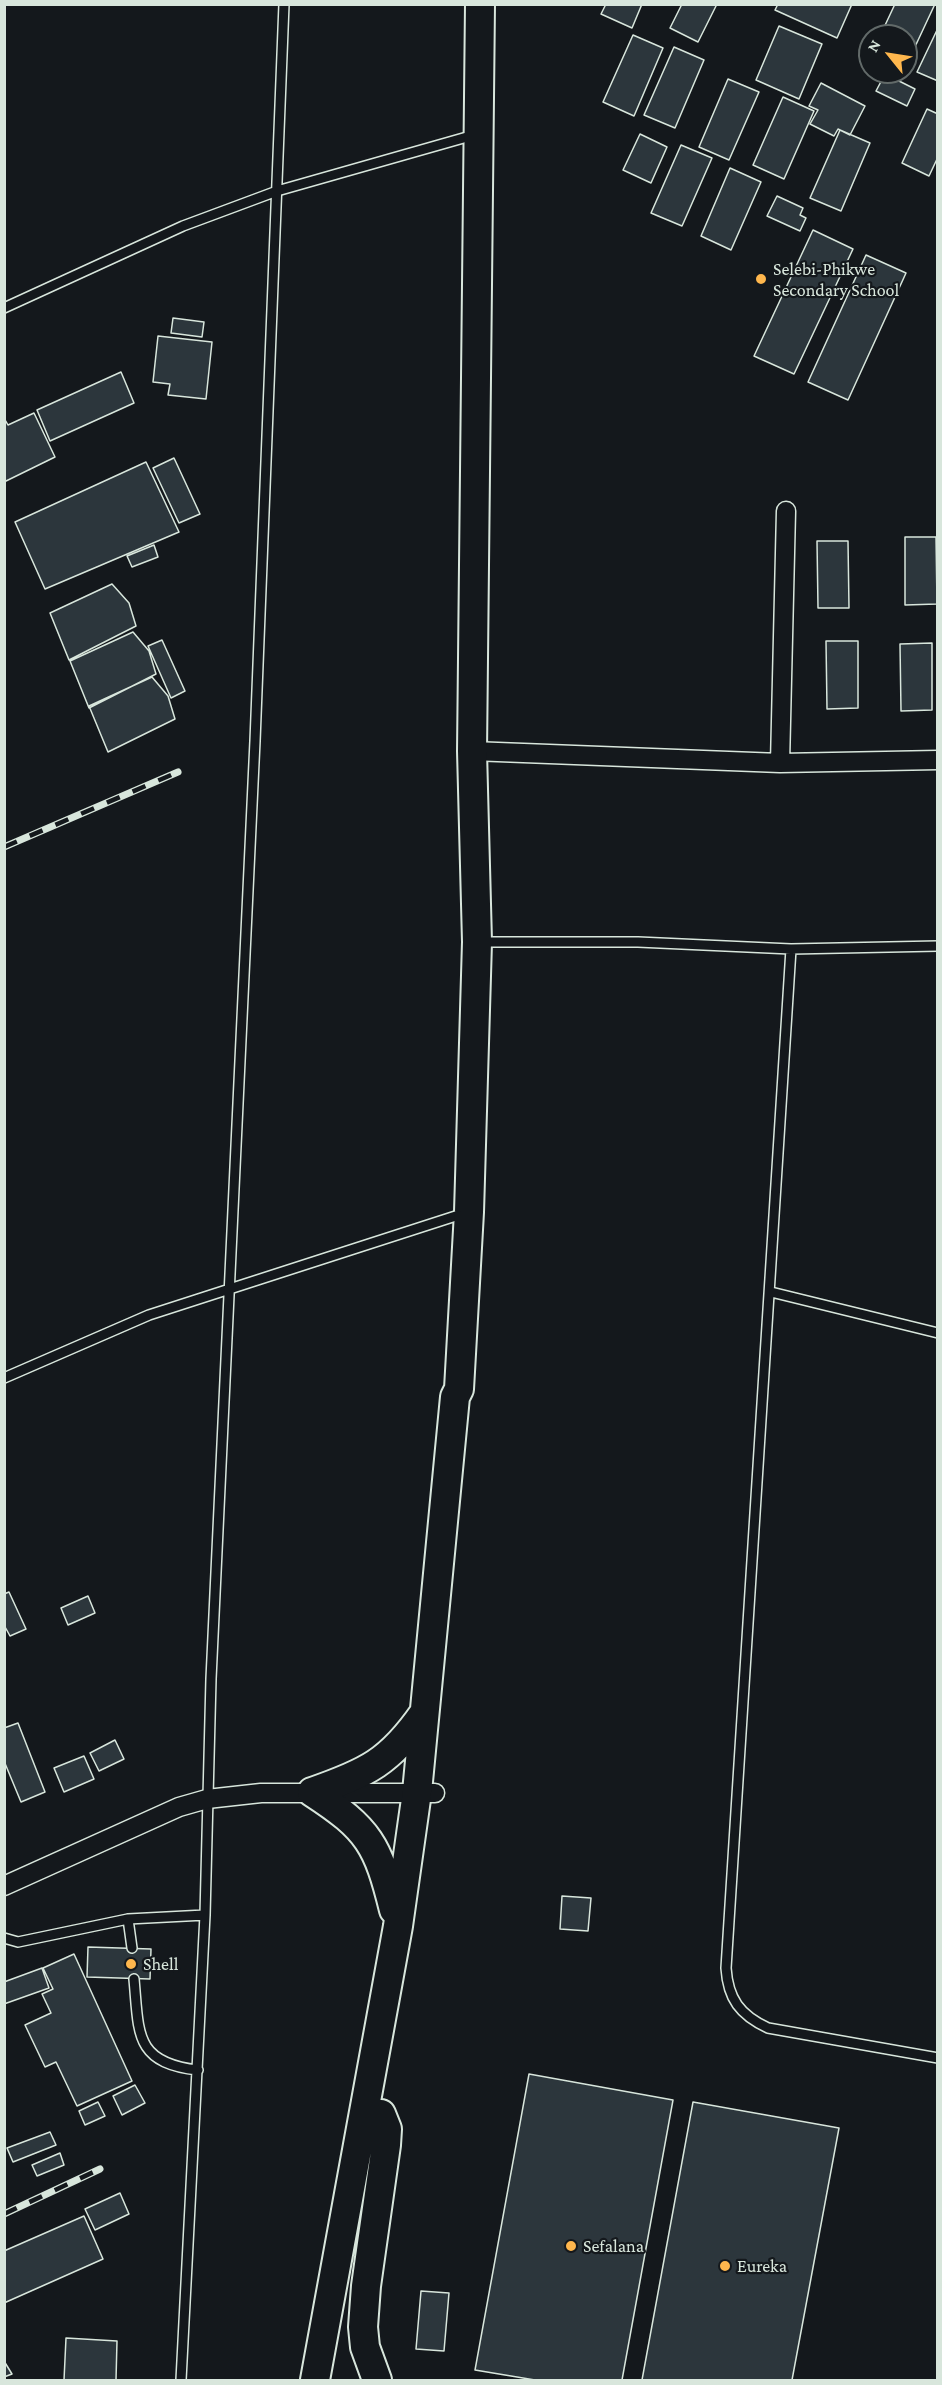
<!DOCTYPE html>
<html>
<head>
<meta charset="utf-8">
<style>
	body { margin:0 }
	#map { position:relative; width:942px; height:2385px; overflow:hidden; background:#14181c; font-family:"Crimson Pro",serif }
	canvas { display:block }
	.frame { position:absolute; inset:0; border:6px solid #d8e6dc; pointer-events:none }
	.north { position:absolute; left:858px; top:24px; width:60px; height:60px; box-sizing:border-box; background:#14181c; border:2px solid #626a69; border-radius:50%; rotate:300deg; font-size:16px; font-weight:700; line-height:24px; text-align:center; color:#d8e6dc }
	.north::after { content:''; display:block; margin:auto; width:21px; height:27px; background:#ffb74d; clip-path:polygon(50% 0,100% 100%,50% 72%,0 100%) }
</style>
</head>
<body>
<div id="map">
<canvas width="942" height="2385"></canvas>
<div class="frame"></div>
<div class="north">N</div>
</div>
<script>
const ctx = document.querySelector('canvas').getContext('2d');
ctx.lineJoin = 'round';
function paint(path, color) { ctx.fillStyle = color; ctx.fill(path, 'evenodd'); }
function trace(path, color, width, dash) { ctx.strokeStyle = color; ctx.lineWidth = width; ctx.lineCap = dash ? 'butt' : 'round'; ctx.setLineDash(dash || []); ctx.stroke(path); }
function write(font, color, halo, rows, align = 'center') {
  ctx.font = font + ' "Crimson Pro",serif'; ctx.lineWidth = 4.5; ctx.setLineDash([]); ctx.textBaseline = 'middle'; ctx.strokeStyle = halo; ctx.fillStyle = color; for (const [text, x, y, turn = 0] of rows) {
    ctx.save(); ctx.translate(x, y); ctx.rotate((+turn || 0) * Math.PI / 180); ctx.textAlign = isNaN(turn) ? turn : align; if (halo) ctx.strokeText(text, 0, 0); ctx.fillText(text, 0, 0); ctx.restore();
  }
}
const building = new Path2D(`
	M 606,4 L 642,4 L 632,28 L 601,14 Z
	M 682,4 L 717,4 L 698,42 L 670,28 Z
	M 778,4 L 852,4 L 837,38 L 775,10 Z
	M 895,4 L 935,4 L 906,66 L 906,36 L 880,36 Z
	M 779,26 L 822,44 L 799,99 L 756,80 Z
	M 938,28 L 938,81 L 917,72 Z
	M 633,35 L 663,48 L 634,116 L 603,102 Z
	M 674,47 L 704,60 L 675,128 L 644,115 Z
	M 885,74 L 915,89 L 907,106 L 876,91 Z
	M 728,79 L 759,92 L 729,160 L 699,147 Z
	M 821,83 L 865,106 L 850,135 L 838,129 L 834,136 L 810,124 L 818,110 L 809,106 Z
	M 783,97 L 814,111 L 784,179 L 753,165 Z
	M 927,109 L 938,114 L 938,157 L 929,176 L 902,163 Z
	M 840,130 L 870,143 L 841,211 L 810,198 Z
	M 640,134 L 667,147 L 651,183 L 623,170 Z
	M 681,145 L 712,158 L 682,226 L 651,213 Z
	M 730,168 L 761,182 L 731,250 L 701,236 Z
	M 777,196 L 803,208 L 800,215 L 806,218 L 800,231 L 767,216 Z
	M 813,230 L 853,249 L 794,374 L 754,356 Z
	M 866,255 L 906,273 L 848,400 L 808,382 Z
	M 173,318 L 204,322 L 202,337 L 171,333 Z
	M 158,336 L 212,342 L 206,399 L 168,395 L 170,384 L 153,382 Z
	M 121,372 L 134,403 L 50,441 L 37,410 Z
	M 34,413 L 55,457 L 4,482 L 4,418 L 8,425 Z
	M 174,458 L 200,514 L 179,523 L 153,468 Z
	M 146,462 L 179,532 L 45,589 L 15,522 Z
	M 905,537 L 936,537 L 937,604 L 905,605 Z
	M 817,541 L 848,541 L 849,608 L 818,608 Z
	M 154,545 L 158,557 L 132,567 L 127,556 Z
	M 112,584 L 129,603 L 136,626 L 69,660 L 50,613 Z
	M 133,632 L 149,651 L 156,674 L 89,708 L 70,661 Z
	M 162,640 L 185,691 L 171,698 L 148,646 Z
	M 826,641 L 858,641 L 858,708 L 827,709 Z
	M 932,643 L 932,710 L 901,711 L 900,644 Z
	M 152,677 L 168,696 L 175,719 L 108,752 L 89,706 Z
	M 9,1592 L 26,1629 L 10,1636 L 4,1625 L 4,1594 Z
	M 88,1596 L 95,1613 L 68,1625 L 61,1608 Z
	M 18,1723 L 45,1792 L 21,1802 L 4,1761 L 4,1728 Z
	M 115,1740 L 124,1759 L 99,1771 L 90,1753 Z
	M 84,1756 L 94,1779 L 64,1792 L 54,1768 Z
	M 562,1896 L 591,1898 L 588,1931 L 560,1929 Z
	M 88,1947 L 151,1949 L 150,1979 L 87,1977 Z
	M 74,1954 L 132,2081 L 77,2106 L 56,2062 L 45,2067 L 25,2025 L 51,2013 L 42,1994 L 53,1989 L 43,1968 Z
	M 42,1968 L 49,1988 L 4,2004 L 4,1982 Z
	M 529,2074 L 673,2100 L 622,2380 L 535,2380 L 475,2370 Z
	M 135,2085 L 145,2103 L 122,2115 L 113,2096 Z
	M 98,2102 L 105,2116 L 85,2125 L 79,2111 Z
	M 693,2102 L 839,2128 L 792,2380 L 642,2380 Z
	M 50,2132 L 56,2145 L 13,2162 L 7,2148 Z
	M 60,2153 L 64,2165 L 37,2176 L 32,2165 Z
	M 120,2193 L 129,2214 L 95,2230 L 85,2209 Z
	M 84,2216 L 103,2259 L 4,2303 L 4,2251 Z
	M 421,2291 L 449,2293 L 444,2351 L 416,2349 Z
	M 66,2338 L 117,2341 L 116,2380 L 64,2380 Z
	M 4,2361 L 12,2374 L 4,2377 Z`);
const lane = new Path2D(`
	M 4,308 L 183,226 L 277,191 L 474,135
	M 480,942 L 638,942 L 791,949 L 938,946
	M 791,949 L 726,1968 C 728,1999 740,2015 768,2028 L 938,2058
	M 771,1292 L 938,1333
	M 4,1378 L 149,1315 L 465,1213
	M 128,1919 L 132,1948
	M 4,1938 L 18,1942 L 128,1919 L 205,1915
	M 134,1979 C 139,2033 134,2063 198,2070
	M 181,2380 L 205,1915 L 211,1679 L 255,741 L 284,4`);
const street = new Path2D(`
	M 472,751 L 780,763 L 938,760
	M 780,763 L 786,511
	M 4,1886 L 179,1807 L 207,1799 L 261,1793 L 435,1793`);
const primary = new Path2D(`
	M 312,1792 C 369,1829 378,1845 394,1910
	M 312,1792 C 367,1773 390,1762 424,1713
	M 315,2380 L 398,1926 L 417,1792 L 455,1397 L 459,1389 L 469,1212 L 477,942 L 472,751 L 480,4
	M 377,2380 L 365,2347 L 363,2327 L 366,2286 L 386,2145 L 387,2129 L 381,2114`);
const rail = new Path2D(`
	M 4,847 L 178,772
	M 4,2214 L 100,2169`);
const markers = [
	[761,279,6,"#ffb74d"],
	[131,1964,6,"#ffb74d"],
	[571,2246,6,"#ffb74d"],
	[725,2266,6,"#ffb74d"]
];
const poiNames = [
	["Selebi-Phikwe",773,269],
	["Secondary School",773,290],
	["Shell",143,1964],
	["Sefalana",583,2246],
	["Eureka",737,2266]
];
paint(building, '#2c363c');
trace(building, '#d8e6dc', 1.5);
trace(lane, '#d8e6dc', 12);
trace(street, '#d8e6dc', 21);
trace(primary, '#d8e6dc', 32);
trace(lane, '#14181c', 9);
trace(street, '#14181c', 18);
trace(primary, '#14181c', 28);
trace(rail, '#d8e6dc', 7);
trace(rail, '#14181c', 4.5, [14]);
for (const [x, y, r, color] of markers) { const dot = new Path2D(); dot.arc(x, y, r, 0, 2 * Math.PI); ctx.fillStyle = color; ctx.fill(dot); trace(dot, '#14181c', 2); }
write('18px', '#d8e6dc', '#14181c', poiNames, 'left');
</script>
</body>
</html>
